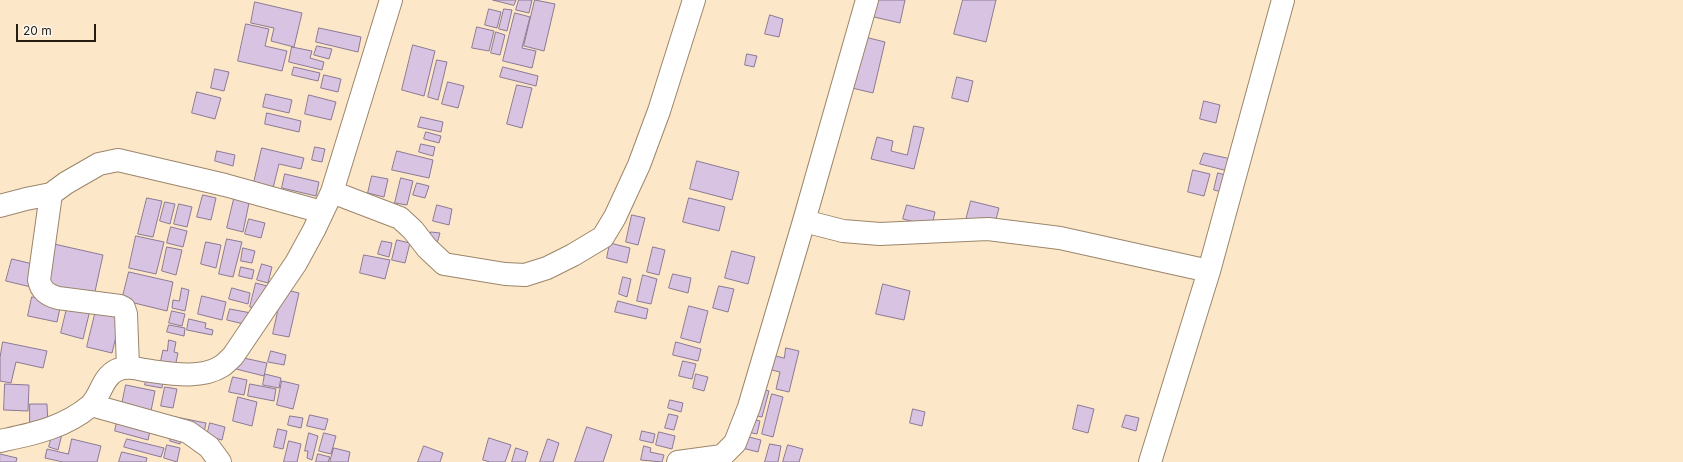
<!DOCTYPE html>
<html>
<head>
<meta charset="utf-8">
<style>
	body { margin:0 }
	#map { position:relative; width:1683px; height:462px; overflow:hidden; background:#fde7c9; font-family:Inter,sans-serif }
	canvas { display:block }
	.scale { position:absolute; left:16px; top:24px; width:80px; height:18px; box-sizing:border-box; border:2px solid #261e13; border-top:0; padding-left:5px; font-size:12px; line-height:14px; white-space:nowrap; color:#261e13; -webkit-text-stroke:3px #fbf7f1; paint-order:stroke }
</style>
</head>
<body>
<div id="map">
<canvas width="1683" height="462"></canvas>
<div class="scale">20 m</div>
</div>
<script>
const ctx = document.querySelector('canvas').getContext('2d');
ctx.lineJoin = 'round';
function paint(path, color) { ctx.fillStyle = color; ctx.fill(path, 'evenodd'); }
function trace(path, color, width, dash) { ctx.strokeStyle = color; ctx.lineWidth = width; ctx.lineCap = dash ? 'butt' : 'round'; ctx.setLineDash(dash || []); ctx.stroke(path); }
const building = new Path2D(`
	M 493,0 L 516,0 L 514,5 Z
	M 519,0 L 532,0 L 529,13 L 516,10 Z
	M 535,0 L 555,4 L 544,51 L 524,46 Z
	M 874,0 L 905,0 L 900,23 L 870,16 Z
	M 963,0 L 996,0 L 986,42 L 954,34 Z
	M 255,2 L 302,13 L 294,47 L 271,41 L 274,28 L 251,23 Z
	M 489,9 L 501,12 L 497,28 L 485,25 Z
	M 504,9 L 512,10 L 507,31 L 499,29 Z
	M 515,13 L 530,17 L 522,48 L 536,51 L 532,68 L 503,61 Z
	M 770,15 L 783,19 L 779,37 L 765,34 Z
	M 246,24 L 269,29 L 265,46 L 287,51 L 282,71 L 238,61 Z
	M 477,27 L 494,31 L 489,51 L 472,48 Z
	M 319,28 L 361,37 L 358,52 L 316,42 Z
	M 496,32 L 505,35 L 500,55 L 491,53 Z
	M 865,37 L 885,42 L 873,93 L 852,88 Z
	M 413,45 L 435,51 L 424,96 L 402,90 Z
	M 317,46 L 332,49 L 329,59 L 314,55 Z
	M 292,47 L 312,51 L 310,58 L 324,62 L 322,70 L 289,62 Z
	M 747,54 L 757,56 L 754,67 L 745,65 Z
	M 437,60 L 447,62 L 438,100 L 428,97 Z
	M 294,67 L 320,73 L 318,81 L 292,75 Z
	M 503,67 L 538,76 L 536,86 L 500,77 Z
	M 215,69 L 229,72 L 224,91 L 211,88 Z
	M 324,75 L 341,79 L 338,92 L 321,88 Z
	M 957,77 L 973,81 L 968,102 L 952,98 Z
	M 448,82 L 464,86 L 458,108 L 442,104 Z
	M 517,85 L 532,88 L 522,128 L 507,124 Z
	M 197,92 L 221,98 L 215,119 L 192,113 Z
	M 266,94 L 292,100 L 289,113 L 263,107 Z
	M 309,95 L 336,102 L 331,120 L 305,114 Z
	M 1204,101 L 1220,105 L 1216,123 L 1200,119 Z
	M 267,113 L 301,121 L 299,132 L 265,124 Z
	M 421,117 L 443,122 L 441,132 L 418,127 Z
	M 914,126 L 924,128 L 914,169 L 871,159 L 877,137 L 893,141 L 891,151 L 907,155 Z
	M 426,132 L 441,136 L 439,143 L 424,139 Z
	M 421,144 L 435,147 L 433,156 L 419,152 Z
	M 315,147 L 325,149 L 322,162 L 312,160 Z
	M 262,148 L 304,158 L 301,169 L 279,164 L 272,192 L 253,187 Z
	M 217,151 L 235,155 L 233,166 L 215,161 Z
	M 397,151 L 433,160 L 429,178 L 392,170 Z
	M 1204,153 L 1231,159 L 1228,171 L 1200,164 Z
	M 697,161 L 739,172 L 732,200 L 690,189 Z
	M 1193,170 L 1210,174 L 1204,196 L 1188,192 Z
	M 1218,173 L 1229,176 L 1225,193 L 1214,190 Z
	M 285,174 L 319,182 L 316,196 L 282,188 Z
	M 372,176 L 388,179 L 384,197 L 368,193 Z
	M 401,178 L 413,181 L 407,205 L 395,203 Z
	M 417,183 L 429,186 L 425,198 L 413,195 Z
	M 203,195 L 216,198 L 211,220 L 197,217 Z
	M 235,195 L 250,198 L 243,232 L 227,228 Z
	M 147,198 L 162,201 L 153,237 L 138,234 Z
	M 689,198 L 725,207 L 719,231 L 683,222 Z
	M 971,201 L 999,208 L 994,227 L 966,220 Z
	M 165,202 L 175,204 L 170,224 L 160,221 Z
	M 179,204 L 192,207 L 187,227 L 174,224 Z
	M 437,205 L 452,209 L 449,225 L 433,221 Z
	M 907,205 L 935,212 L 932,226 L 903,219 Z
	M 632,215 L 645,218 L 638,245 L 626,242 Z
	M 249,219 L 265,223 L 261,238 L 245,234 Z
	M 171,227 L 187,231 L 183,247 L 167,243 Z
	M 431,232 L 440,233 L 436,247 L 428,245 Z
	M 136,236 L 164,242 L 156,274 L 129,268 Z
	M 227,239 L 242,242 L 233,277 L 219,274 Z
	M 397,240 L 410,243 L 405,263 L 392,260 Z
	M 382,241 L 392,243 L 389,257 L 378,254 Z
	M 206,242 L 221,245 L 216,268 L 201,264 Z
	M 610,243 L 630,248 L 627,263 L 607,258 Z
	M 54,244 L 103,255 L 94,296 L 45,284 Z
	M 167,247 L 182,250 L 176,275 L 162,271 Z
	M 653,247 L 665,250 L 659,275 L 647,272 Z
	M 243,248 L 255,251 L 252,263 L 241,261 Z
	M 732,251 L 755,257 L 748,284 L 725,278 Z
	M 364,255 L 390,260 L 385,279 L 360,273 Z
	M 12,259 L 37,265 L 31,287 L 6,281 Z
	M 262,264 L 272,267 L 268,283 L 257,280 Z
	M 241,267 L 254,270 L 252,279 L 239,276 Z
	M 129,272 L 173,282 L 167,311 L 122,300 Z
	M 673,274 L 691,278 L 688,293 L 669,288 Z
	M 643,275 L 657,279 L 651,304 L 637,301 Z
	M 623,277 L 631,279 L 627,297 L 619,294 Z
	M 256,283 L 267,286 L 262,309 L 250,307 Z
	M 883,284 L 910,291 L 904,320 L 876,314 Z
	M 719,286 L 734,289 L 728,312 L 713,308 Z
	M 182,288 L 189,290 L 185,311 L 172,308 L 173,300 L 179,301 Z
	M 232,288 L 250,293 L 248,304 L 229,299 Z
	M 283,289 L 299,293 L 289,337 L 273,334 Z
	M 202,296 L 226,302 L 222,320 L 198,314 Z
	M 32,297 L 61,303 L 57,322 L 28,316 Z
	M 618,301 L 648,309 L 646,319 L 615,312 Z
	M 68,304 L 90,310 L 83,339 L 61,333 Z
	M 97,306 L 122,312 L 112,353 L 87,347 Z
	M 689,306 L 708,311 L 700,343 L 681,338 Z
	M 230,309 L 251,313 L 248,325 L 227,320 Z
	M 172,311 L 185,314 L 182,326 L 169,323 Z
	M 189,319 L 206,323 L 205,328 L 213,330 L 212,335 L 187,330 Z
	M 169,325 L 185,328 L 184,336 L 167,332 Z
	M 169,340 L 176,342 L 174,352 L 178,353 L 174,372 L 159,368 L 163,350 L 167,351 Z
	M 3,342 L 47,351 L 43,368 L 16,362 L 11,383 L 0,381 L 0,358 Z
	M 676,342 L 701,349 L 698,361 L 673,355 Z
	M 786,348 L 799,351 L 789,392 L 776,389 L 780,372 L 768,369 L 771,355 L 784,358 Z
	M 271,351 L 286,355 L 284,365 L 268,362 Z
	M 239,357 L 267,363 L 264,376 L 236,369 Z
	M 683,361 L 696,364 L 692,379 L 679,376 Z
	M 265,374 L 281,378 L 279,388 L 263,385 Z
	M 696,374 L 708,377 L 704,391 L 693,388 Z
	M 147,377 L 163,380 L 162,388 L 145,385 Z
	M 233,377 L 247,380 L 244,395 L 229,392 Z
	M 282,381 L 299,385 L 293,409 L 277,405 Z
	M 5,384 L 29,385 L 28,411 L 4,410 Z
	M 250,384 L 276,389 L 274,401 L 248,396 Z
	M 126,385 L 155,391 L 150,416 L 121,409 Z
	M 165,387 L 177,389 L 173,408 L 161,406 Z
	M 760,388 L 769,391 L 762,417 L 753,415 Z
	M 772,394 L 783,397 L 773,437 L 762,434 Z
	M 238,397 L 257,402 L 252,426 L 233,421 Z
	M 670,400 L 683,403 L 681,412 L 668,408 Z
	M 30,404 L 47,404 L 48,426 L 30,426 Z
	M 1078,405 L 1094,409 L 1088,433 L 1073,429 Z
	M 913,409 L 925,412 L 922,426 L 910,423 Z
	M 669,414 L 678,416 L 674,430 L 665,428 Z
	M 310,415 L 328,419 L 325,430 L 307,426 Z
	M 1126,415 L 1139,418 L 1136,431 L 1122,427 Z
	M 290,416 L 303,418 L 301,428 L 288,425 Z
	M 176,417 L 206,423 L 204,432 L 174,426 Z
	M 751,419 L 760,421 L 757,434 L 747,432 Z
	M 117,422 L 150,431 L 148,440 L 115,431 Z
	M 210,423 L 225,427 L 222,440 L 207,436 Z
	M 587,427 L 612,435 L 603,462 L 575,462 Z
	M 54,428 L 63,430 L 58,450 L 49,447 Z
	M 278,429 L 287,431 L 283,449 L 274,447 Z
	M 172,430 L 183,433 L 180,444 L 170,441 Z
	M 642,431 L 655,434 L 653,443 L 640,440 Z
	M 659,432 L 675,436 L 672,449 L 656,445 Z
	M 309,433 L 318,436 L 312,460 L 307,458 L 308,451 L 305,451 Z
	M 324,433 L 336,436 L 331,454 L 319,451 Z
	M 741,435 L 761,440 L 758,452 L 738,447 Z
	M 489,438 L 511,445 L 505,462 L 490,462 L 483,460 Z
	M 72,439 L 101,446 L 97,462 L 63,462 L 45,458 L 47,449 L 68,454 Z
	M 127,439 L 164,448 L 161,457 L 124,447 Z
	M 548,439 L 559,443 L 553,462 L 540,462 Z
	M 289,441 L 301,444 L 297,462 L 284,462 Z
	M 770,444 L 781,446 L 778,462 L 765,462 Z
	M 167,445 L 180,448 L 177,462 L 164,458 Z
	M 788,445 L 803,449 L 799,462 L 783,462 Z
	M 424,446 L 443,453 L 440,462 L 418,462 Z
	M 644,446 L 651,448 L 650,452 L 664,455 L 662,462 L 641,460 Z
	M 334,448 L 350,452 L 348,462 L 330,462 Z
	M 516,448 L 528,452 L 525,462 L 512,462 Z
	M 122,452 L 147,458 L 146,462 L 119,462 Z
	M 0,454 L 17,458 L 16,462 L 0,462 Z
	M 318,454 L 330,457 L 328,462 L 316,462 Z`);
const minor = new Path2D(`
	M 332,192 L 400,218 L 413,230 L 427,248 L 444,264 L 505,274 L 525,275 L 547,268 L 573,255 L 603,237 L 615,217 L 639,165 L 659,111 L 694,0
	M 51,194 L 39,280 C 41,291 48,295 58,298 L 120,306 L 124,308 L 126,314 L 128,367
	M 0,206 L 26,199 L 51,194 L 66,183 L 99,164 L 118,160 L 225,185 L 322,212
	M 804,221 L 843,231 L 880,234 L 988,229 L 1060,238 L 1209,271
	M 91,405 L 188,432 L 209,447 L 220,462
	M 0,441 C 32,434 64,428 90,406 C 101,396 102,377 117,370 C 126,366 135,368 144,370 C 168,373 200,380 222,366 C 226,363 230,359 233,356 L 296,263 L 314,230 L 332,192 L 391,0
	M 678,462 L 722,456 L 735,443 L 749,407 L 804,221 L 867,0
	M 1150,462 L 1209,271 L 1283,0`);
paint(building, '#d8c4e2');
trace(building, '#8b7994', 1);
trace(minor, '#9b866b', 24);
trace(minor, '#fff', 22);
</script>
</body>
</html>
